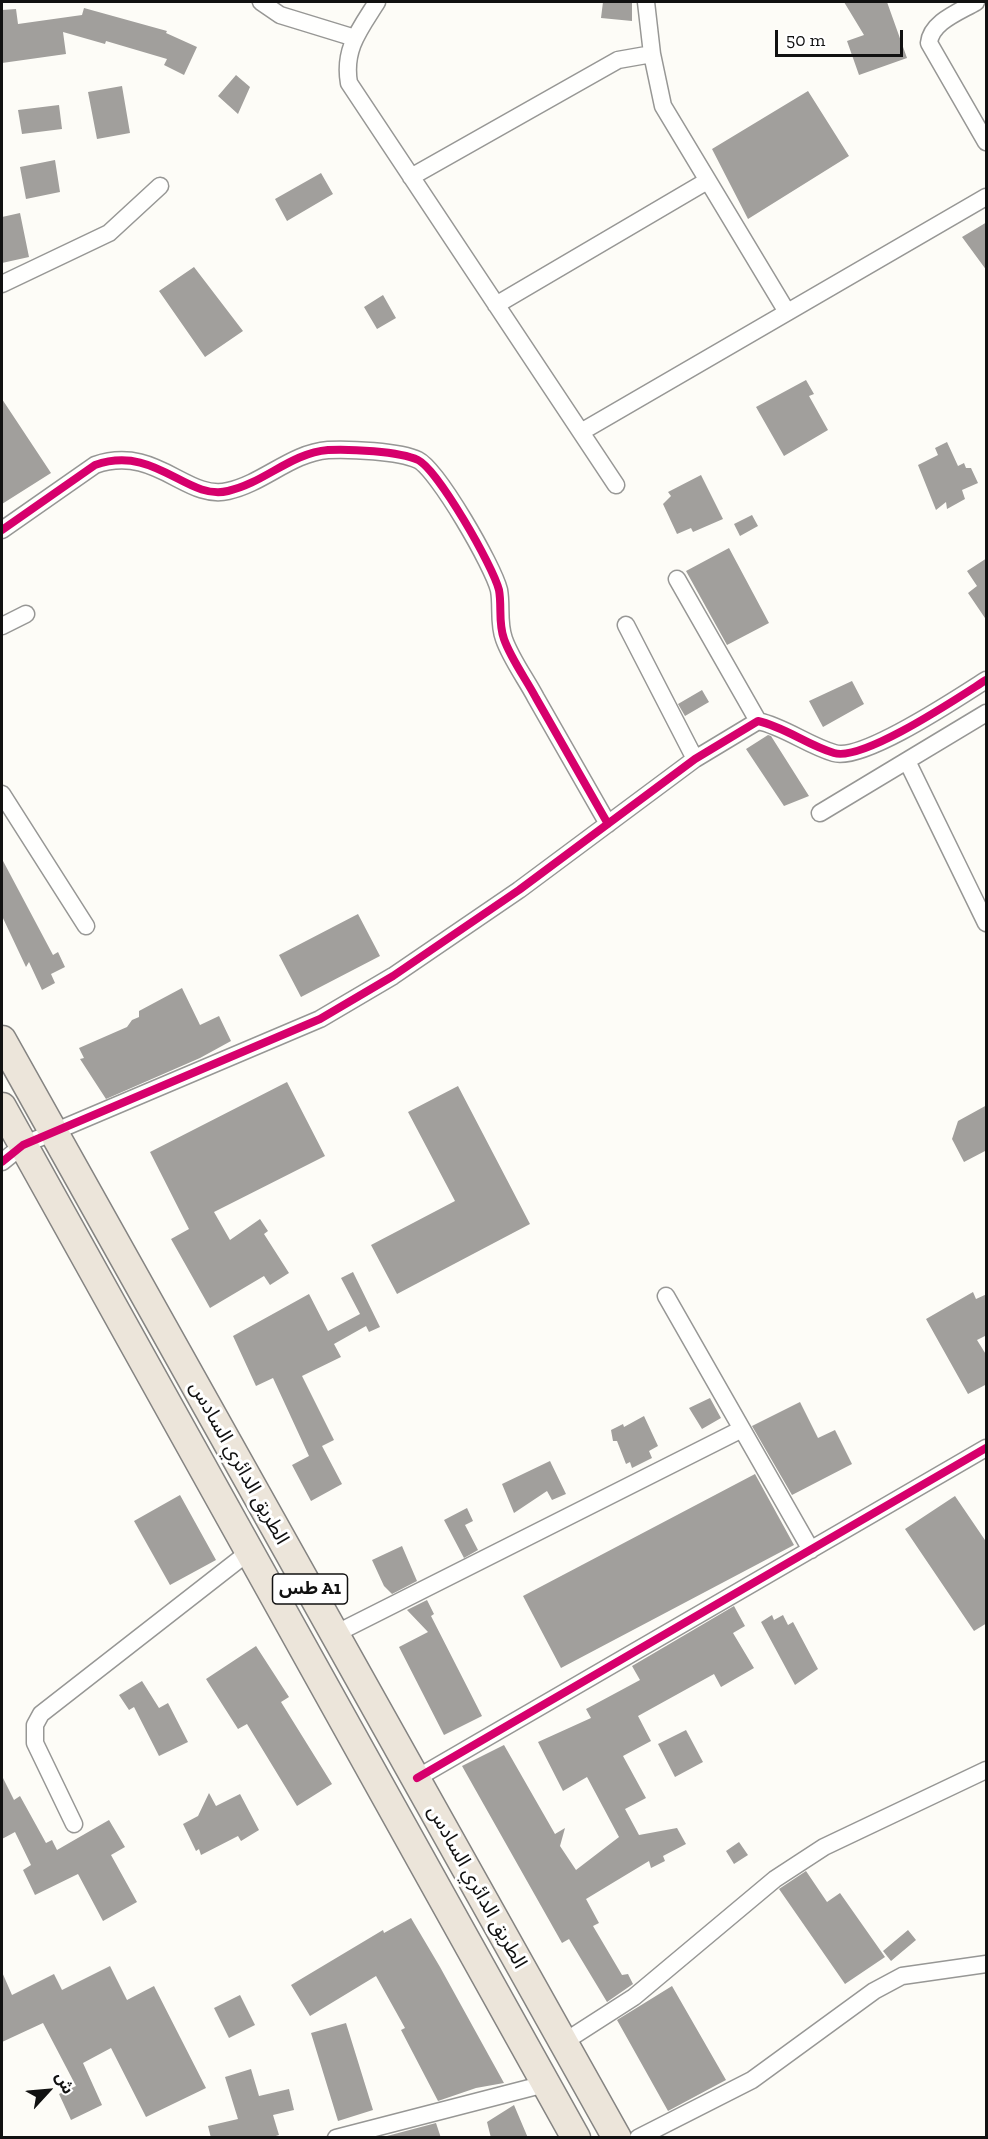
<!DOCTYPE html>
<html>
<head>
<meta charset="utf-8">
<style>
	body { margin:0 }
	#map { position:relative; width:988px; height:2139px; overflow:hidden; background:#fdfcf7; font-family:"Zilla Slab","Noto Sans Arabic",serif }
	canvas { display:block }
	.frame { position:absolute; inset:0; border:3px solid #111; pointer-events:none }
	.north { position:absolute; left:18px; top:2061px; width:60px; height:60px; -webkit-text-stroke:4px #fff; paint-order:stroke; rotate:64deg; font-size:16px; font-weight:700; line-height:24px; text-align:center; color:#111 }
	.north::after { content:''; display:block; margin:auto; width:21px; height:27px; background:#111; clip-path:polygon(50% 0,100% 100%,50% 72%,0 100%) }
	.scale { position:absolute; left:775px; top:30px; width:128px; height:27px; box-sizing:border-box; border:3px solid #111; border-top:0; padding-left:8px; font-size:18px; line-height:21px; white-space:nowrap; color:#111; -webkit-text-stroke:4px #fff; paint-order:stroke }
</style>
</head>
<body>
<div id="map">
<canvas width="988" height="2139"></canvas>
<div class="frame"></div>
<div class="north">ش</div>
<div class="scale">50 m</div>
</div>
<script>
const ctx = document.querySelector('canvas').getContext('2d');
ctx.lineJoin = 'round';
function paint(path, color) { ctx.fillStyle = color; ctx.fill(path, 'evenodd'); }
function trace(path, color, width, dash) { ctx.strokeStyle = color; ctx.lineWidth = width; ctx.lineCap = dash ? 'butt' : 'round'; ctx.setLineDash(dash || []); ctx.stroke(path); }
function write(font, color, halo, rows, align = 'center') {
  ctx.font = font + ' "Zilla Slab","Noto Sans Arabic",serif'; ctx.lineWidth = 6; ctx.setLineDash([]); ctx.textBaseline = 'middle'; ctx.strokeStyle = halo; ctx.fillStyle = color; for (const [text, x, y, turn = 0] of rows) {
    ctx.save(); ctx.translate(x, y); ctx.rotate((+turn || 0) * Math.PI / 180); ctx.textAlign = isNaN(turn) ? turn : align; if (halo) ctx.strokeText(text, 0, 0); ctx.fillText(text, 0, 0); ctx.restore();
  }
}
const building = new Path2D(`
	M 603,2 L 632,2 L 632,21 L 601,18 Z
	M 844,2 L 887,2 L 907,58 L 859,75 L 847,41 L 864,35 Z
	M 84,8 L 167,31 L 166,33 L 197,47 L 184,75 L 164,65 L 167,59 L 106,41 L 105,44 L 63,32 L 66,54 L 2,63 L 2,10 L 16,9 L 18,24 L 82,15 Z
	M 236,75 L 250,87 L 238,114 L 218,96 Z
	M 122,86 L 130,133 L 97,139 L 88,92 Z
	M 808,91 L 849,156 L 748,219 L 712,149 Z
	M 59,105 L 62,129 L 22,134 L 18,110 Z
	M 55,160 L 60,192 L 26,199 L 20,167 Z
	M 321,173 L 333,194 L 287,221 L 275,199 Z
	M 20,213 L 29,257 L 2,263 L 2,217 Z
	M 987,222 L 987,271 L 962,237 Z
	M 194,267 L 243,331 L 205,357 L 159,291 Z
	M 383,295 L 396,318 L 377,329 L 364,307 Z
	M 806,380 L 814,394 L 809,396 L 828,430 L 784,456 L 756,407 Z
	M 2,399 L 51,473 L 2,504 Z
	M 947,442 L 958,466 L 964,463 L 966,468 L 971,468 L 978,483 L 962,490 L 965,499 L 947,509 L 946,502 L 936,510 L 918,465 L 938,455 L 935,448 Z
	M 701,475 L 723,519 L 693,532 L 691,528 L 677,534 L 663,504 L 671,496 L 668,492 Z
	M 752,515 L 758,526 L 740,536 L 734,524 Z
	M 729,548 L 769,623 L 727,645 L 686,571 Z
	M 987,558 L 987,621 L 968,593 L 977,586 L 967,571 Z
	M 852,681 L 864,704 L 823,727 L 809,701 Z
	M 702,690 L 709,702 L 685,716 L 678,704 Z
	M 768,735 L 771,736 L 809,796 L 784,806 L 746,749 Z
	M 2,859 L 53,955 L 58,952 L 65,967 L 51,974 L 55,983 L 42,990 L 29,962 L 26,967 L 2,916 Z
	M 358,914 L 380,956 L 301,997 L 279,955 Z
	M 182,988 L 200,1025 L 219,1016 L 231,1041 L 200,1058 L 106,1099 L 80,1059 L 84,1058 L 79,1048 L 127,1027 L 132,1020 L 139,1017 L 139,1011 Z
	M 287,1082 L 325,1156 L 214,1212 L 230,1240 L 260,1219 L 268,1231 L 264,1234 L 289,1273 L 270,1285 L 264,1276 L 210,1308 L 171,1239 L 189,1229 L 150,1152 Z
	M 458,1086 L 530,1224 L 397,1294 L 371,1245 L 455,1201 L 408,1112 Z
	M 987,1105 L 987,1150 L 964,1162 L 952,1139 L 958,1121 Z
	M 353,1272 L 380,1327 L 369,1332 L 366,1326 L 334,1344 L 341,1357 L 302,1376 L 334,1440 L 322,1446 L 342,1484 L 311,1501 L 292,1465 L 309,1456 L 273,1378 L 256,1386 L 233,1336 L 309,1294 L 328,1331 L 360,1314 L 341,1278 Z
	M 973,1292 L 976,1299 L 987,1294 L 987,1335 L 977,1340 L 987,1356 L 987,1384 L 968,1394 L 926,1319 Z
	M 710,1398 L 721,1418 L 702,1429 L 689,1408 Z
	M 800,1402 L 818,1438 L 835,1430 L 852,1464 L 792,1495 L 752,1426 Z
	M 644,1416 L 658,1446 L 649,1451 L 652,1458 L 632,1468 L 630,1462 L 626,1464 L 617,1441 L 613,1441 L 611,1430 L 623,1424 L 624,1427 Z
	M 550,1461 L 566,1494 L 552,1500 L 547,1491 L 514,1513 L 502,1484 Z
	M 755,1474 L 794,1545 L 561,1668 L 523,1596 Z
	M 180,1495 L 216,1560 L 170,1585 L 134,1521 Z
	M 955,1496 L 987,1543 L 987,1623 L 974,1631 L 905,1529 Z
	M 467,1508 L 473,1521 L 465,1525 L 478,1550 L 464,1558 L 444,1520 Z
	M 402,1546 L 417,1581 L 392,1594 L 384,1586 L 372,1560 Z
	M 427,1600 L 434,1614 L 431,1616 L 482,1716 L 444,1735 L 399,1647 L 428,1632 L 407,1610 Z
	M 734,1606 L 745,1626 L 733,1633 L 754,1668 L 721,1687 L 714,1674 L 638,1716 L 651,1741 L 623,1756 L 646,1798 L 625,1809 L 639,1835 L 677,1828 L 686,1844 L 663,1856 L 665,1861 L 651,1868 L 649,1861 L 586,1899 L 599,1923 L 593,1926 L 622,1975 L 628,1974 L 633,1984 L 607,2002 L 569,1939 L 562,1943 L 462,1766 L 504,1745 L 555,1834 L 565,1828 L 560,1846 L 576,1870 L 619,1837 L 587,1777 L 563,1791 L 538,1742 L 591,1718 L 586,1709 L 640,1680 L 632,1666 Z
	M 772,1615 L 774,1620 L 783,1615 L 788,1625 L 793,1622 L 818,1669 L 795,1685 L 761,1622 Z
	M 256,1646 L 289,1697 L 281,1702 L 332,1784 L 297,1806 L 247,1724 L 238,1729 L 206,1679 Z
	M 142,1681 L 159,1708 L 168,1703 L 188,1742 L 159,1756 L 134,1707 L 129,1710 L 119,1695 Z
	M 686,1730 L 703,1762 L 675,1777 L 658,1744 Z
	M 2,1776 L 14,1800 L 20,1796 L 46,1843 L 52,1840 L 57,1850 L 109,1820 L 125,1847 L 111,1855 L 137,1902 L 103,1921 L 78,1874 L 35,1895 L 23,1870 L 31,1865 L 15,1832 L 2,1839 Z
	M 209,1793 L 216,1806 L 240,1794 L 259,1830 L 241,1841 L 238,1836 L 201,1855 L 199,1849 L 196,1851 L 183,1824 L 198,1816 Z
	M 739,1842 L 748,1855 L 734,1864 L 726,1851 Z
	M 806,1871 L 827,1902 L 840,1893 L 885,1957 L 845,1984 L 779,1889 Z
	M 411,1918 L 440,1967 L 504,2083 L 476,2088 L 438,2101 L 401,2030 L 405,2028 L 376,1976 L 310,2016 L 291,1985 L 383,1930 L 384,1933 Z
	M 908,1930 L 916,1940 L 891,1961 L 883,1951 Z
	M 110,1966 L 127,2000 L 154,1986 L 206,2088 L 146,2117 L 111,2048 L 83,2063 L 102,2105 L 71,2120 L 59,2094 L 76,2086 L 43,2023 L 2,2042 L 2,1972 L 12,1995 L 54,1974 L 62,1990 Z
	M 672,1986 L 726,2080 L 668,2111 L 617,2020 Z
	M 240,1995 L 255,2025 L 229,2038 L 214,2008 Z
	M 346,2023 L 373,2110 L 338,2121 L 311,2033 Z
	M 251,2069 L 259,2096 L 289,2089 L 294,2110 L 273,2115 L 279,2135 L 269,2138 L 211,2138 L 208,2126 L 238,2119 L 225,2077 Z
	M 514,2105 L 528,2138 L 491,2138 L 487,2122 Z
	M 436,2123 L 441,2138 L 387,2138 L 387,2136 Z`);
const minor = new Path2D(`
	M 261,2 L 280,15 L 355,38
	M 377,2 C 360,29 343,49 349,83 L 616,485
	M 646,2 L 652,54 L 663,106 L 787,312
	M 976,2 C 959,12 931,22 929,43 L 986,142
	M 411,177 L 618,60 L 652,54
	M 2,284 L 109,233 L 160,186
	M 496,305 L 707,181
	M 581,432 L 986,197
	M 2,530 L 95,465 C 156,444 186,501 228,491 C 264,483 291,453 328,450 C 349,449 399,451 418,460 C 438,470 493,566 499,590 C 502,606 498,623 504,639 C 511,659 526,679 536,698 C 560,740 584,782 608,824
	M 677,579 L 758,721
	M 626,625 L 695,759
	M 2,626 L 26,614
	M 907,761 L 986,923
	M 2,794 L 86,926
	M 820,813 L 986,713
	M 2,1162 L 23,1145 L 320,1019 L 393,976 L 519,890 L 695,759 L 758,721 C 785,727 807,745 834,753 C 863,762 959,697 986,680
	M 666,1296 L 811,1550
	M 335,1634 L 742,1429
	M 417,1778 L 986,1448
	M 74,1824 L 35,1743 L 35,1725 L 41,1714 L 250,1551
	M 564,2042 L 634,1997 L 775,1879 L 824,1847 L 986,1770
	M 336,2138 L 545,2084
	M 638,2138 L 752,2080 L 874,1991 L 902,1976 L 986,1964`);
const trunk = new Path2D(`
	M 2,1040 L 617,2138
	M 2,1107 L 576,2138`);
const cycleway = new Path2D(`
	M 2,530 L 95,465 C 156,444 186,501 228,491 C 264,483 291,453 328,450 C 349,449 399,451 418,460 C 438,470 493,566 499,590 C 502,606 498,623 504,639 C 511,659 526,679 536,698 C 560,740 584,782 608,824
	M 2,1162 L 23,1145 L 320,1019 L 393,976 L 519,890 L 695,759 L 758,721 C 785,727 807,745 834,753 C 863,762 959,697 986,680
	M 417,1778 L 986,1448`);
const shields = [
	[310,1589,75]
];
const shieldNames = [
	["طس A1",310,1589]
];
const streetNames = [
	["الطريق الدائري السادس",239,1463,61],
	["الطريق الدائري السادس",477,1887,61]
];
paint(building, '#a19f9c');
trace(minor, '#979795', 19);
trace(trunk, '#858482', 31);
trace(minor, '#fffffe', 16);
trace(trunk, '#ece5da', 28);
trace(cycleway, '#d6006c', 8);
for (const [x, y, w] of shields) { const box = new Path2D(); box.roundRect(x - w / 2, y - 15, w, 30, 4.5); ctx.fillStyle = '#fff'; ctx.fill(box); trace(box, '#111', 1.5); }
write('bold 18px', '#111', null, shieldNames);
write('20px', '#111', '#fff', streetNames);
</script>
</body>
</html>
